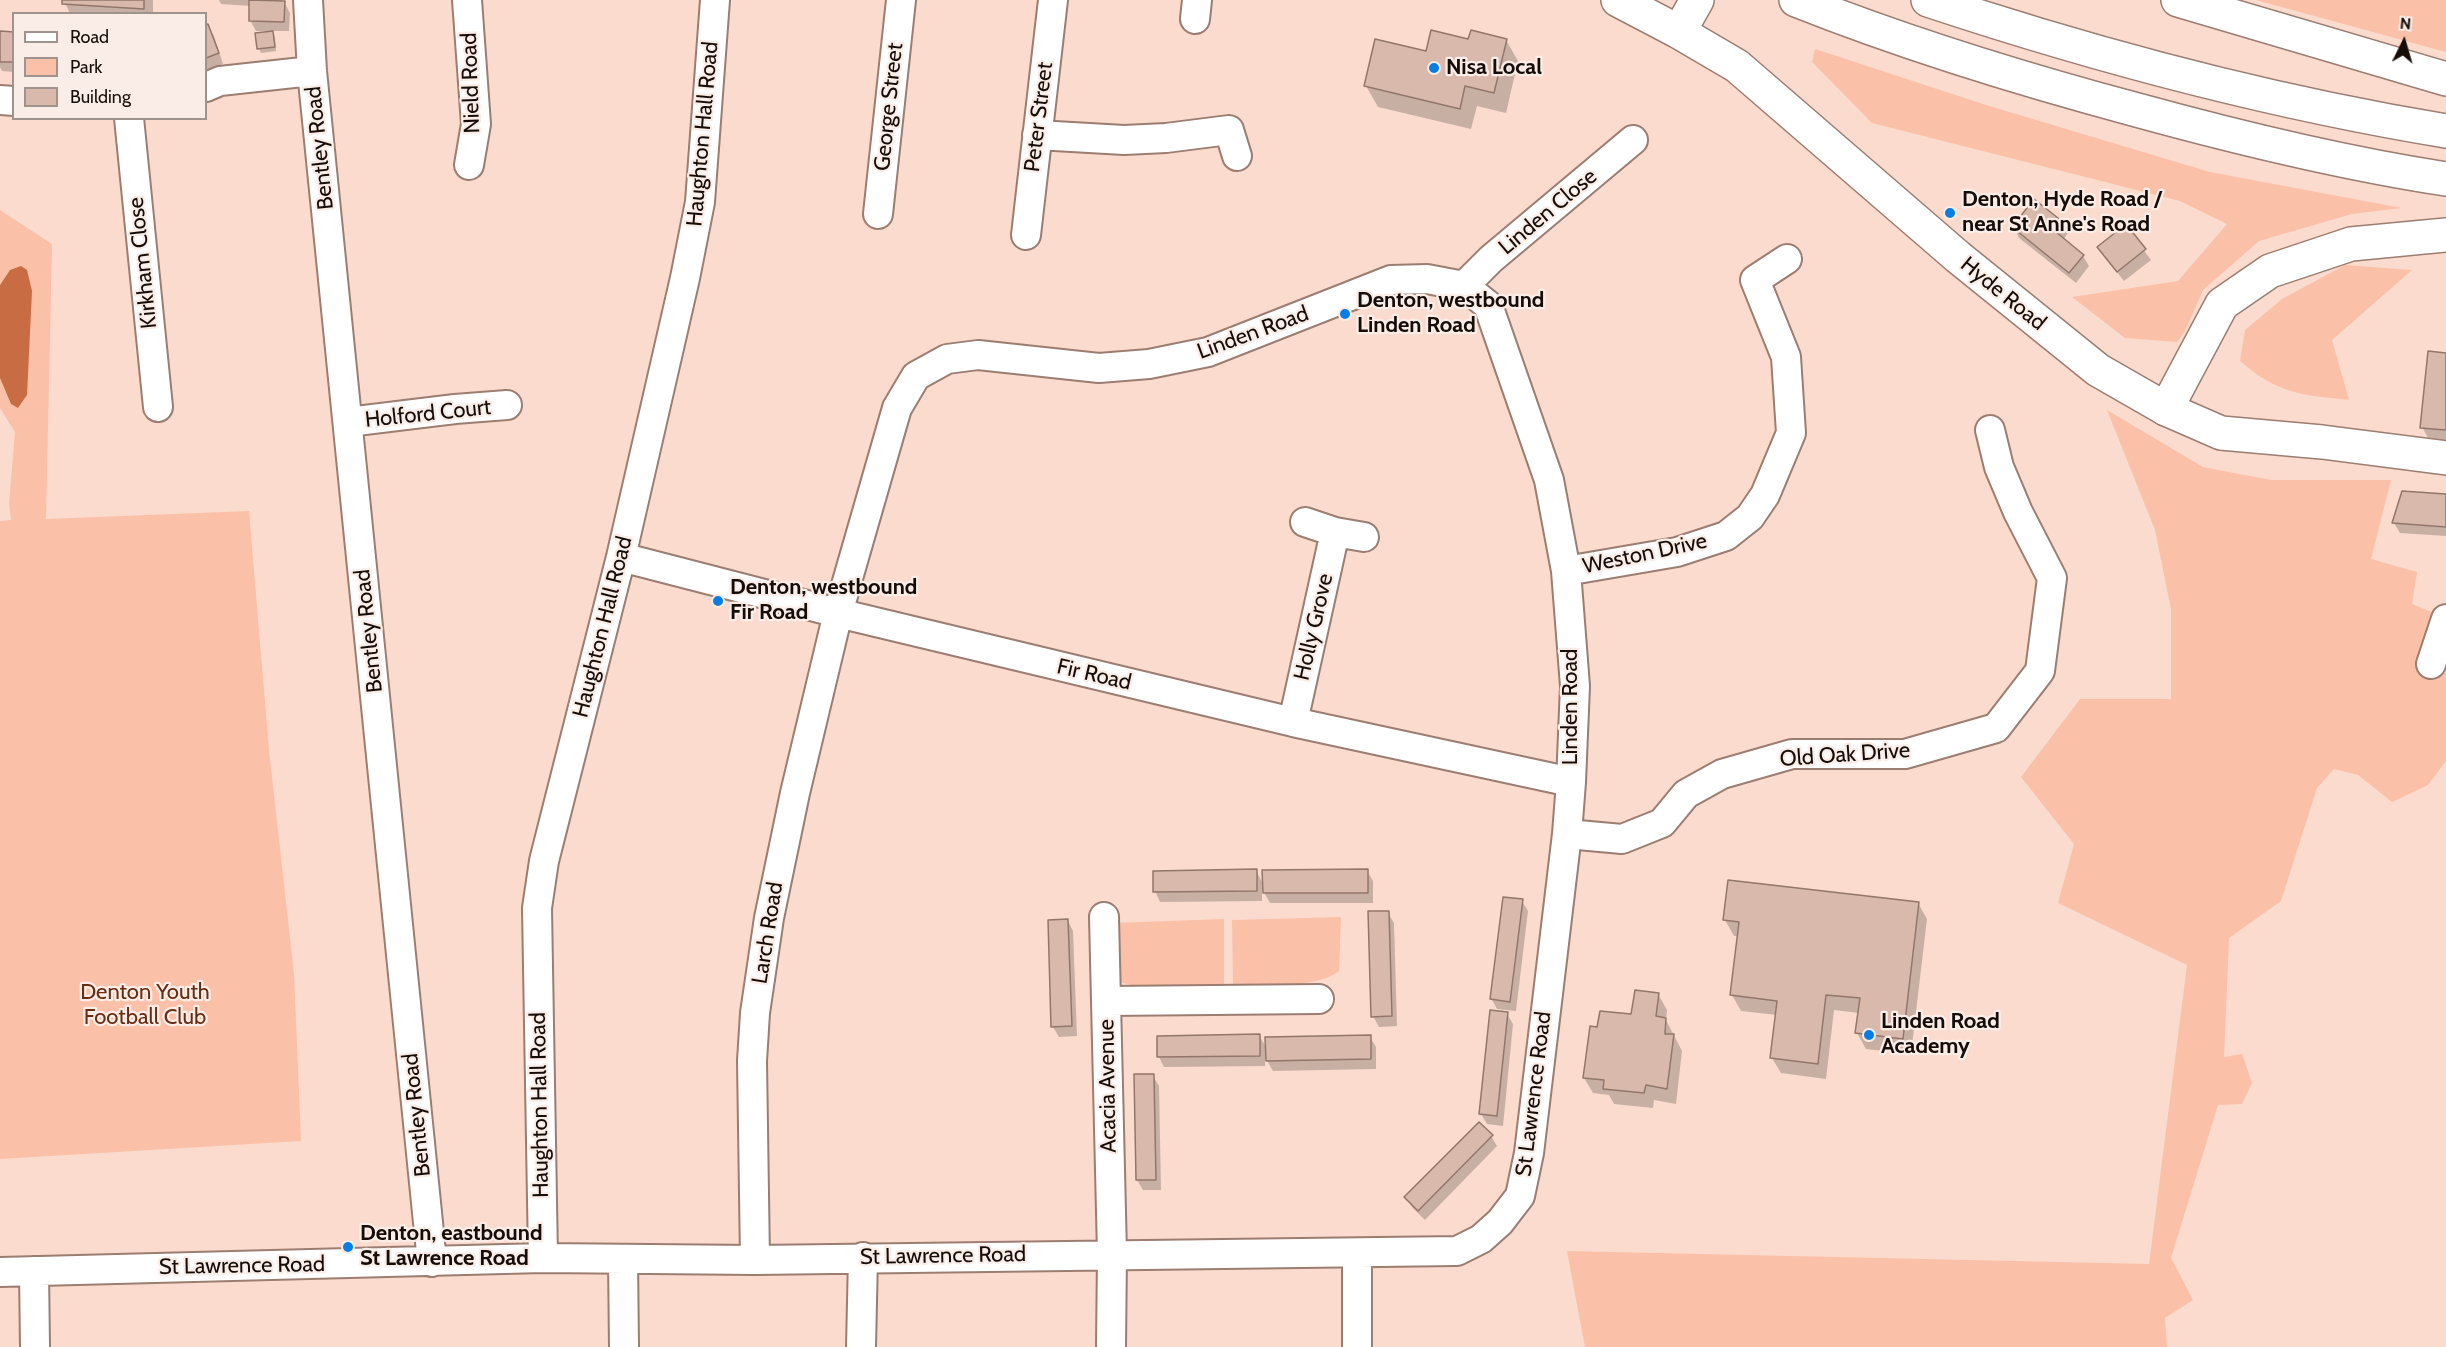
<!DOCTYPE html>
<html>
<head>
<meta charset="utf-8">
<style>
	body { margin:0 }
	#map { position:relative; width:2446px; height:1347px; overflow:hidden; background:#fbdbce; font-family:Cabin,sans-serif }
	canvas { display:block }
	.legend { position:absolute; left:12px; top:12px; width:195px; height:108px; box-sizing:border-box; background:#faede7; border:2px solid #9f938e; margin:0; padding:8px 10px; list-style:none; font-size:18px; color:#170d08 }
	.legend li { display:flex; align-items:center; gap:12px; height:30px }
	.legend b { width:30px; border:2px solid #9f938e }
	.north { position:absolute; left:2374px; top:12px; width:60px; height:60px; -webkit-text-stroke:4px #faede7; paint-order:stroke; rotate:5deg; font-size:16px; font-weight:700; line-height:24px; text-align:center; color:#170d08 }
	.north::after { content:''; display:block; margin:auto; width:21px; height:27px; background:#170d08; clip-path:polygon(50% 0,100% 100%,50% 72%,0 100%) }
</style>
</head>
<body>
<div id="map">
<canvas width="2446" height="1347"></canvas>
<ul class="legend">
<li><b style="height:8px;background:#fff"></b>Road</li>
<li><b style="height:16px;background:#fbc0a8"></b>Park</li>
<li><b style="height:16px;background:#d8b9ac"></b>Building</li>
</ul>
<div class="north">N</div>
</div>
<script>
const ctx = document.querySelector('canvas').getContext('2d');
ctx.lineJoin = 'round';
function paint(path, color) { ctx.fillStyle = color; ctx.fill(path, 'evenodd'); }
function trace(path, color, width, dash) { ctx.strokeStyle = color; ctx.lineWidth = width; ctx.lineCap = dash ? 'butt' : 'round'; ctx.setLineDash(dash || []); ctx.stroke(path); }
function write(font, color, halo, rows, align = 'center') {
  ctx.font = font + ' Cabin,sans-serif'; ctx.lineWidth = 4.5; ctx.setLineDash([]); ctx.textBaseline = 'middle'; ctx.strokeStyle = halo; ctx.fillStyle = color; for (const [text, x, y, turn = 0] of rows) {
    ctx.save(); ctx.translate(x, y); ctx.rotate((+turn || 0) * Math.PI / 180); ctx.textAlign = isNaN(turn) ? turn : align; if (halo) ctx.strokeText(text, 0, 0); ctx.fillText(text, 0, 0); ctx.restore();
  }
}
const green = new Path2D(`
	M 2256,0 L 2446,0 L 2446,52 Z
	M 1815,49 L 1986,105 L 2210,172 L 2402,208 L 2352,214 L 2259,241 L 2203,290 L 2185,331 L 2177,342 L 2125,338 L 2072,297 L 2178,281 L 2227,224 L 2180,201 L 1872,123 L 1812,62 Z
	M 0,210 L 52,244 L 46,519 L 249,511 L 269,750 L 294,974 L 301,1141 L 0,1159 L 0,521 L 11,520 L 9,503 L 15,432 L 0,408 L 0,378 L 11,404 L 21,403 L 27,395 L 10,270 L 0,285 Z
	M 2345,265 L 2412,270 L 2332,340 L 2349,400 C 2302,395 2278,394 2240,361 L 2245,330 L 2282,299 Z
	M 2107,410 L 2203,467 L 2271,480 L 2391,480 L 2371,559 L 2417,572 L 2412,604 L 2446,618 L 2446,761 L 2428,785 L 2392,802 L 2358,775 L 2334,769 L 2317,788 L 2281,901 L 2229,938 L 2224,1057 L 2242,1054 L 2252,1083 L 2242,1104 L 2218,1105 L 2171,1258 L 2193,1300 L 2165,1318 L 2167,1347 L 1585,1347 L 1567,1251 L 2149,1264 L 2187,965 L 2058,903 L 2074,844 L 2021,777 L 2080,699 L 2171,699 L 2171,609 L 2155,530 Z
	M 1341,917 L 1339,971 C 1317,989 1262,984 1233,985 L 1232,920 Z
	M 1224,919 L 1224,986 L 1131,985 L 1120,982 L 1116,971 L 1113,923 Z`);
const water = new Path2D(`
	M 21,266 L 27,270 L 32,291 L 27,395 L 18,408 L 11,404 L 0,378 L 0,285 L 10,270 Z`);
const shadow = new Path2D(`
	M 64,0 L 153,0 L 153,14 L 70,14 Z
	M 219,0 L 276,0 L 284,2 L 290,13 L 289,31 L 271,31 L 275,37 L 276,51 L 261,53 L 259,48 L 270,31 L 256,31 L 250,20 L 251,6 L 221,4 Z
	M 206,26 L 208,26 L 214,36 L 223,64 L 206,70 Z
	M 0,32 L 14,33 L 14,72 L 2,71 L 0,67 Z
	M 1506,40 L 1518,61 L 1506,113 L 1477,106 L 1471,129 L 1378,107 L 1366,86 L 1427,53 L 1469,41 Z
	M 2034,201 L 2062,223 L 2068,233 L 2063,240 L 2083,256 L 2089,266 L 2076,283 L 2019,238 L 2014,227 Z
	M 2126,226 L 2151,260 L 2124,281 L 2105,257 Z
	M 2446,354 L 2446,450 L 2434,449 L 2422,427 Z
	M 2446,495 L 2446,536 L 2400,533 L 2394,523 Z
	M 1256,871 L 1264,885 L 1367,871 L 1373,881 L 1373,903 L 1270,903 L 1262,889 L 1262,901 L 1160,902 L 1155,891 Z
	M 1522,901 L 1528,911 L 1516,1011 L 1497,1009 L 1491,998 Z
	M 1918,903 L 1927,919 L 1911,1054 L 1866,1049 L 1857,1033 L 1859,1013 L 1834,1010 L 1826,1079 L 1781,1073 L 1772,1058 L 1777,1015 L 1741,1011 L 1732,995 L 1739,936 L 1734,936 L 1725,920 Z
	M 1388,913 L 1394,923 L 1397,1026 L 1379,1027 L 1373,1016 Z
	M 1068,921 L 1073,931 L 1077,1036 L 1059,1037 L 1053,1027 Z
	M 1658,994 L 1667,1010 L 1666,1020 L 1682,1051 L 1676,1104 L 1654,1100 L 1653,1108 L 1614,1104 L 1609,1095 L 1593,1093 L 1584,1078 L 1598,1029 L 1633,1016 Z
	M 1507,1014 L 1513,1024 L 1503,1126 L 1487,1124 L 1481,1114 Z
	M 1259,1035 L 1267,1049 L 1370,1037 L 1376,1047 L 1376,1069 L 1273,1071 L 1265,1057 L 1265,1066 L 1164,1067 L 1159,1057 Z
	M 1153,1076 L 1159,1086 L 1161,1190 L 1143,1190 L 1137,1180 Z
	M 1491,1136 L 1497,1146 L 1425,1220 L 1412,1207 L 1406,1197 Z`);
const building = new Path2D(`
	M 62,0 L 144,0 L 144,9 L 62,4 Z
	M 249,0 L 285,1 L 284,22 L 249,21 Z
	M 208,24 L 219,53 L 206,58 L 206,25 Z
	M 1431,30 L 1468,39 L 1471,30 L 1507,39 L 1494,93 L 1465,86 L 1460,109 L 1364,86 L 1375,39 L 1426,51 Z
	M 0,31 L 14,32 L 14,62 L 0,62 Z
	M 273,31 L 275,47 L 257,49 L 255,33 Z
	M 2034,199 L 2063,222 L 2056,232 L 2084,255 L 2069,273 L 2012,227 Z
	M 2126,224 L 2146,249 L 2117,272 L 2097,247 Z
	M 2428,351 L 2446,353 L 2446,430 L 2420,428 Z
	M 2402,491 L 2446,494 L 2446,527 L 2392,523 Z
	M 1257,869 L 1257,891 L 1153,892 L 1153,871 Z
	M 1368,869 L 1368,893 L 1263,893 L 1262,870 Z
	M 1728,880 L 1919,902 L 1903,1039 L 1855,1033 L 1860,998 L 1826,995 L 1818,1064 L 1770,1058 L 1777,1001 L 1730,995 L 1739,922 L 1723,920 Z
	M 1503,897 L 1523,899 L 1510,1002 L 1490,999 Z
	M 1368,911 L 1389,911 L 1392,1016 L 1371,1017 Z
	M 1068,919 L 1072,1026 L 1051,1027 L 1048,920 Z
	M 1635,990 L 1659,993 L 1656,1016 L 1666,1018 L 1665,1034 L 1674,1034 L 1667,1089 L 1646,1085 L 1644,1093 L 1603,1089 L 1604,1080 L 1583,1078 L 1590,1026 L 1597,1027 L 1600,1011 L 1631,1014 Z
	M 1490,1010 L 1508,1012 L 1497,1116 L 1479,1114 Z
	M 1260,1034 L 1260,1056 L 1157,1057 L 1157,1036 Z
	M 1371,1035 L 1371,1059 L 1266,1061 L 1265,1037 Z
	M 1134,1074 L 1154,1074 L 1156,1180 L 1136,1180 Z
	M 1479,1122 L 1493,1135 L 1418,1211 L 1404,1197 Z`);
const minor = new Path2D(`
	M 308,0 L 312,71 L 432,1262
	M 467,0 L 476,124 L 469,165
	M 1195,19 L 1197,0
	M 206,87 L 220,81 L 312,71
	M 0,100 L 14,101
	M 129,118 L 158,407
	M 1037,135 L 1124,140 L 1166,138 L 1229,130 L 1237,156
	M 878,214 L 901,0
	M 1026,235 L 1053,0
	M 1464,286 L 1491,259 L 1633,140
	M 348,422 L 455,409 L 507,405
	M 1305,522 L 1335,532
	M 621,557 L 838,613 L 1293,722 L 1571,782
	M 1566,571 L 1677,552 L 1726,536 L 1750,517 L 1765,495 L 1791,433 L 1786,357 L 1755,280 L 1787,259
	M 2431,664 L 2446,619
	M 1293,722 L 1335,532 L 1364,537
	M 1567,834 L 1622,839 L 1662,823 L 1686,794 L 1722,774 L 1792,754 L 1905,754 L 1996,728 L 2040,671 L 2052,578 L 2018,512 L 1999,467 L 1990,430
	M 1104,917 L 1112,1254 L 1111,1347
	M 1107,1001 L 1319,999
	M 543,1258 L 537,908 L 544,861 L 621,557 L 685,278 L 700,202 L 715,0
	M 623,1259 L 624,1347
	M 34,1271 L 35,1347
	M 0,1272 L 543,1258 L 755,1260 L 1457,1251 L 1481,1239 L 1500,1222 L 1520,1196 L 1529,1153 L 1567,834 L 1571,782 L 1575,686 L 1566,571 L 1549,480 L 1488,305 L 1464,286 L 1427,279 L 1391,280 L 1208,352 L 1149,364 L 1099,368 L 978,355 L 947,359 L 916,376 L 897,408 L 838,613 L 795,793 L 769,918 L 755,1013 L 752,1061 L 755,1260
	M 861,1347 L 863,1257
	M 1357,1347 L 1357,1253`);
const major = new Path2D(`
	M 1618,0 L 1679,32 L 1737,66 L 1958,257 L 2098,370 L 2166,409 L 2221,433 L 2322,442 L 2446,458
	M 1679,32 L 1697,0`);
const highway = new Path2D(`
	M 1796,0 C 1907,44 2021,79 2137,110 C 2239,138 2341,163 2446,179
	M 1928,0 C 2097,56 2270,102 2446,131
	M 2178,0 L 2446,79
	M 2166,409 L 2222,304 L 2270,271 L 2351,244 L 2446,235`);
const markers = [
	[1434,68,6,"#087de3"],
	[1950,213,6,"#087de3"],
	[1345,314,6,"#087de3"],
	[718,601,6,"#087de3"],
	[1869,1035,6,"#087de3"],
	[348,1247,6,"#087de3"]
];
const poiNames = [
	["Nisa Local",1446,68],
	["Denton, Hyde Road /",1962,200],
	["near St Anne's Road",1962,225],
	["Denton, westbound",1357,301],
	["Linden Road",1357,326],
	["Denton, westbound",730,588],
	["Fir Road",730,613],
	["Linden Road",1881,1022],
	["Academy",1881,1047],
	["Denton, eastbound",360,1234],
	["St Lawrence Road",360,1259]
];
const streetNames = [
	["Nield Road",471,83,-92],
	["George Street",889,107,-84],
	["Peter Street",1039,117,-83],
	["Haughton Hall Road",703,134,-85],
	["Bentley Road",320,148,-96],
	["Linden Close",1548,212,-40],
	["Kirkham Close",143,263,-96],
	["Hyde Road",2003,294,39],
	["Linden Road",1253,333,-20],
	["Holford Court",428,414,-6],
	["Weston Drive",1645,554,-12],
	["Haughton Hall Road",603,627,-76],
	["Holly Grove",1314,627,-77],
	["Bentley Road",369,631,-96],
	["Fir Road",1094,675,13],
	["Linden Road",1571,707,-90],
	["Old Oak Drive",1845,755,-4],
	["Larch Road",768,933,-81],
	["Acacia Avenue",1108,1086,-91],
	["St Lawrence Road",1534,1094,-83],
	["Haughton Hall Road",540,1105,-91],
	["Bentley Road",417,1115,-96],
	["St Lawrence Road",943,1256,-1],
	["St Lawrence Road",242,1266,-1]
];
const parkNames = [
	["Denton Youth",145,993],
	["Football Club",145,1018]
];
paint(green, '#fbc0a8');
paint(water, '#c86c44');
paint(shadow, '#0003');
paint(building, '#d8b9ac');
trace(building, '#93766a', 1.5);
trace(minor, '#9b7d71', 32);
trace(major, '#9b7d71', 36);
trace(highway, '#9b7d71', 36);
trace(minor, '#fff', 28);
trace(major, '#fff', 33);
trace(highway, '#fff', 33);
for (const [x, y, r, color] of markers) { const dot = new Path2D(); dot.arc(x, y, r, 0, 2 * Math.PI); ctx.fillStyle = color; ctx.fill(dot); trace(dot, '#faede7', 2); }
write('bold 22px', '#170d08', '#faede7', poiNames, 'left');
write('22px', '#170d08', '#faede7', streetNames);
write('22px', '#692c10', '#faede7', parkNames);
</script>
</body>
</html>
